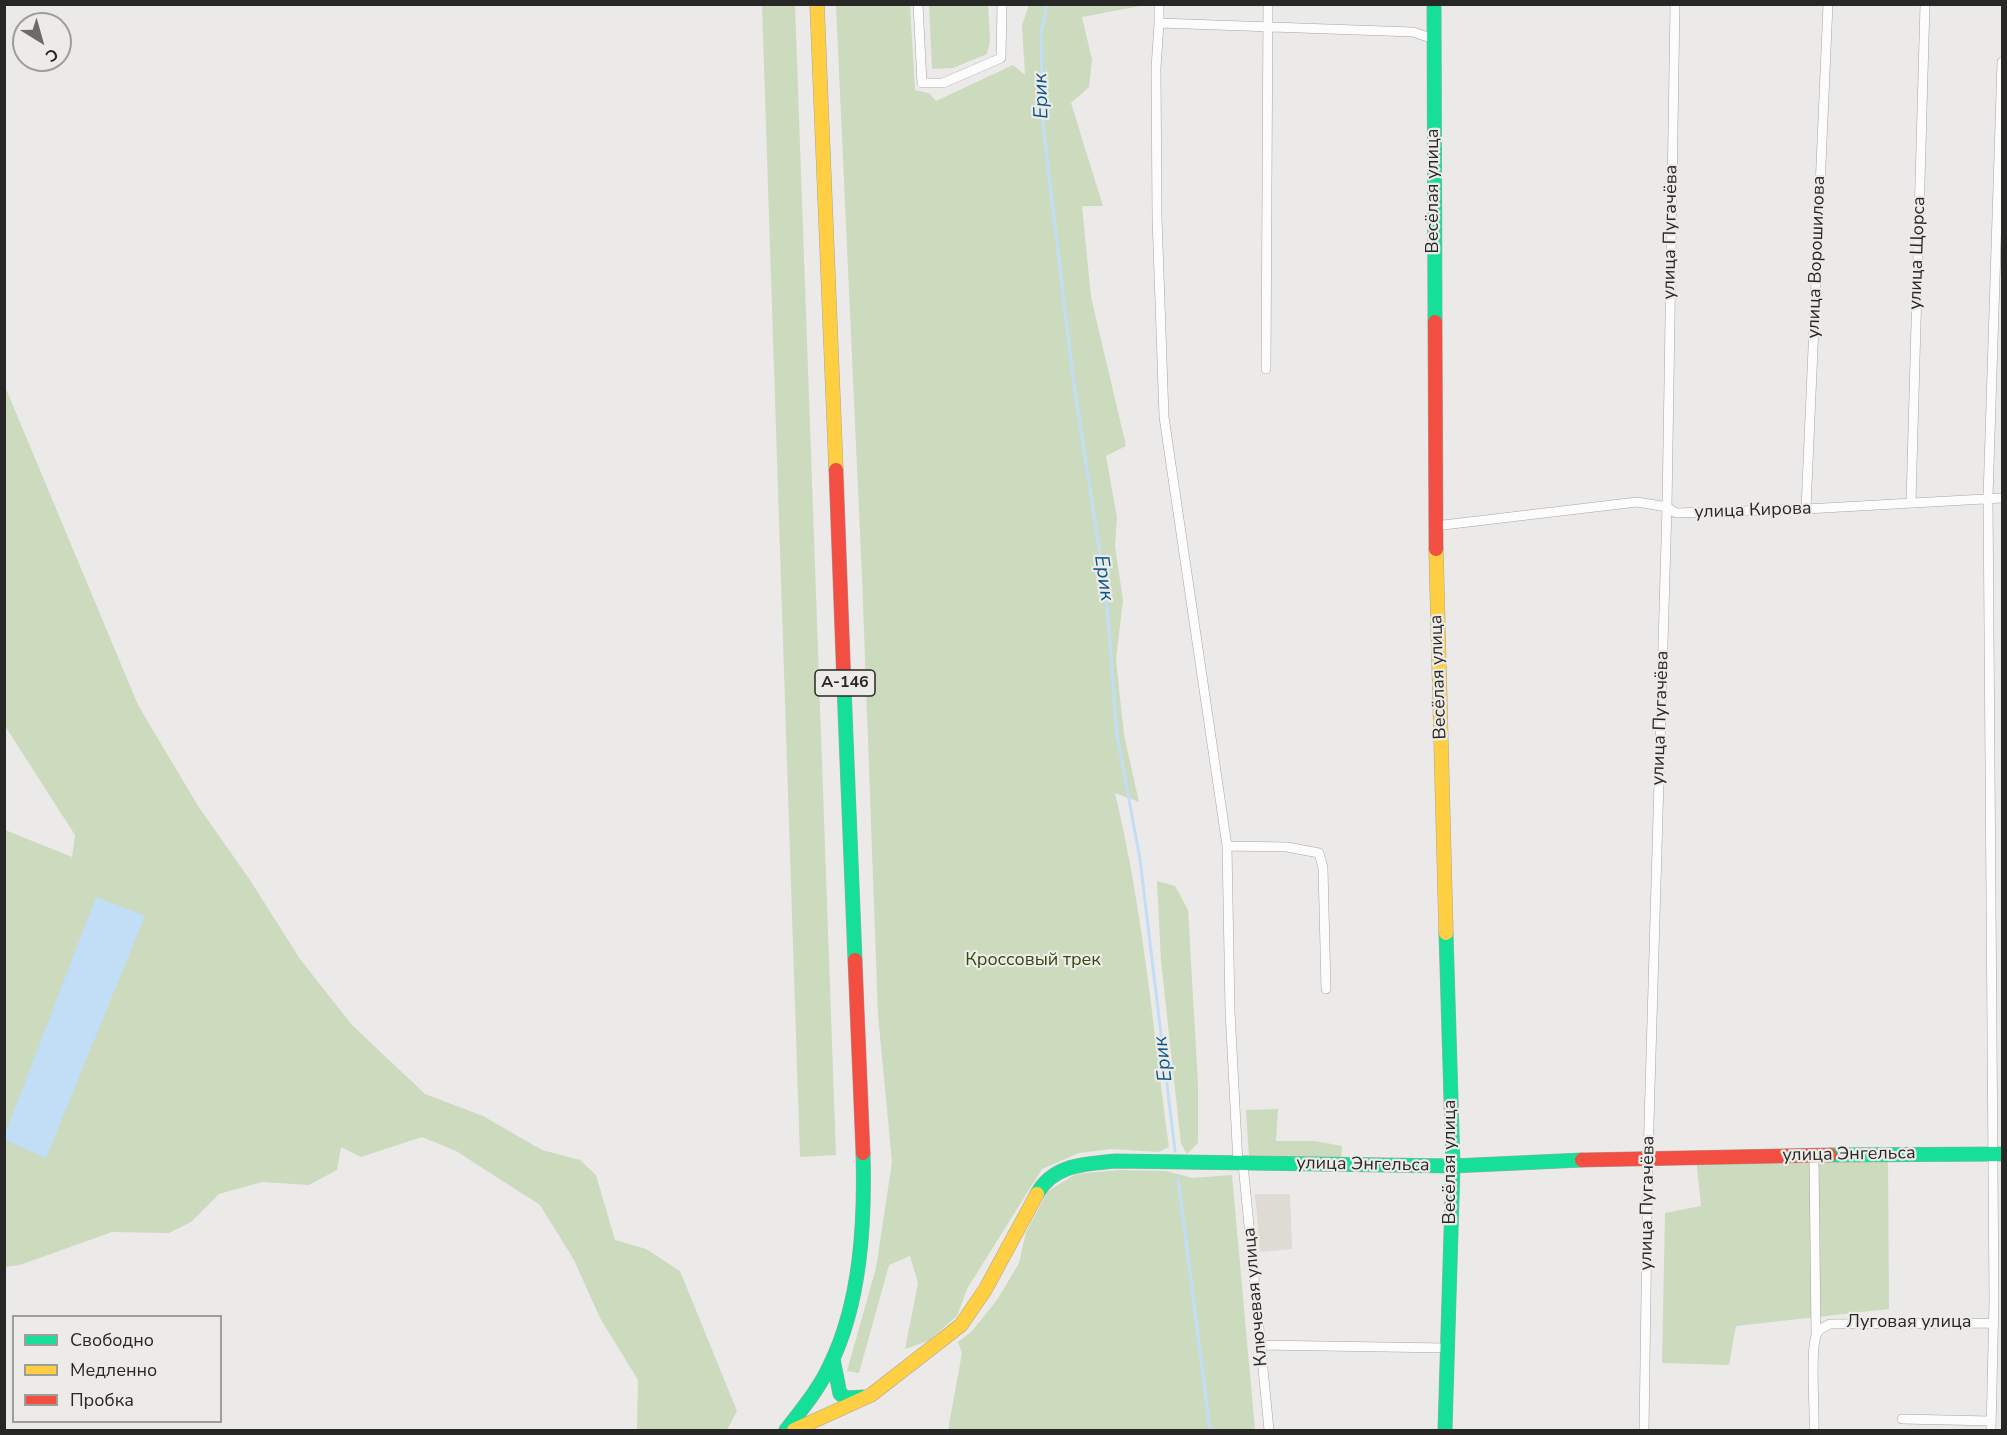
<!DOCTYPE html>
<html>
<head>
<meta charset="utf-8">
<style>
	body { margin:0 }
	#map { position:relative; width:2007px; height:1435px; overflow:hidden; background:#eceae8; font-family:"Nunito Sans",sans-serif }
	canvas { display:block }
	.frame { position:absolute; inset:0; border:6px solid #272725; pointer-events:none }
	.legend { position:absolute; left:12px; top:1315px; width:210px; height:108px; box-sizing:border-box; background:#edebe7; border:2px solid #9e9d99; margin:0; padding:8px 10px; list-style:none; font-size:18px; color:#272725 }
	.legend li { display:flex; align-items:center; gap:12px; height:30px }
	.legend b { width:30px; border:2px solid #9e9d99 }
	.north { position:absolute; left:12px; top:12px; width:60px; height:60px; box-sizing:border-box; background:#edebe7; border:2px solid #9e9d99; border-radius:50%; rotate:143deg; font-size:16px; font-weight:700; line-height:24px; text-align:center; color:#272725 }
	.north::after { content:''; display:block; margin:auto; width:21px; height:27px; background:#6c6b69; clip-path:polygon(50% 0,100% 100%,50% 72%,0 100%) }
</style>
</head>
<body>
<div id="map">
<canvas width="2007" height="1435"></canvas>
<div class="frame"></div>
<ul class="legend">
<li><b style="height:8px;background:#16e098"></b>Свободно</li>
<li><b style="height:8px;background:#ffcf43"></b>Медленно</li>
<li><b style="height:8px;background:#f24e42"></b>Пробка</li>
</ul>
<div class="north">С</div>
</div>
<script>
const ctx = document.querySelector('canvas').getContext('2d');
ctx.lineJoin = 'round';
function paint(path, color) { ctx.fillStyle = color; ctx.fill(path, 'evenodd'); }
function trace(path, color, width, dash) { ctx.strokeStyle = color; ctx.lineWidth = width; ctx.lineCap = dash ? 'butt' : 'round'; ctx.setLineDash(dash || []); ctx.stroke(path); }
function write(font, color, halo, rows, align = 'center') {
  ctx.font = font + ' "Nunito Sans",sans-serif'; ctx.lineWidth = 4.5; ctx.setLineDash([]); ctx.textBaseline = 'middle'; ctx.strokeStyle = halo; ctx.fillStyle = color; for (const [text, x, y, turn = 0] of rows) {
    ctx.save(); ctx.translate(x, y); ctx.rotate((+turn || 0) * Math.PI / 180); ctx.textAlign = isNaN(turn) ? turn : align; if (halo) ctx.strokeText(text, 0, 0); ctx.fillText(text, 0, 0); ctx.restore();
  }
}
const built = new Path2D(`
	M 1255,1194 L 1290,1194 L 1292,1249 L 1260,1252 Z`);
const green = new Path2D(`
	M 762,5 L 795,5 L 836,1155 L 800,1157 Z
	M 836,5 L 910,5 L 915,90 L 929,93 L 936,101 L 1013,65 L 1025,75 L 1022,25 L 1029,5 L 1145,5 L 1082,17 L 1092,60 L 1089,87 L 1071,103 L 1103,206 L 1082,206 L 1091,297 L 1126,446 L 1106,456 L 1117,518 L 1115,546 L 1123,600 L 1116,660 L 1124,735 L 1139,802 L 1115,793 C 1143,909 1153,1028 1169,1147 L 1159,1152 L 1112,1149 L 1079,1153 L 1042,1169 L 967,1289 L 957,1316 L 928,1341 L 905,1349 L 918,1283 L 910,1256 L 889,1265 L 859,1373 L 847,1371 L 876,1268 L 892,1162 L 878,1015 L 862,577 Z
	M 929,5 L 988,5 L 990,41 L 987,54 L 953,68 L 932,69 Z
	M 4,384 L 138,705 L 198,806 L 250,880 L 300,959 L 352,1025 L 425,1094 L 483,1116 L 542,1150 L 580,1160 L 596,1175 L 615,1240 L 646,1249 L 680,1271 L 737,1411 L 727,1430 L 637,1430 L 638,1380 L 600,1318 L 574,1260 L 540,1205 L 456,1151 L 422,1137 L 361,1157 L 341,1147 L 337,1170 L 309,1185 L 262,1182 L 219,1194 L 191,1222 L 169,1233 L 112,1232 L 20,1265 L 5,1267 L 5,830 L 72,857 L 75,835 L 5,726 Z
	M 1157,881 L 1175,886 L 1188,910 L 1198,1083 L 1198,1143 L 1187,1154 L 1181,1144 L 1161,961 Z
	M 1278,1109 L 1276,1141 L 1315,1141 L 1342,1146 L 1341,1159 L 1249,1157 L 1246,1110 Z
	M 1888,1155 L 1889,1309 L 1736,1326 L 1729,1365 L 1662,1363 L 1665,1213 L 1701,1206 L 1696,1157 Z
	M 1118,1170 L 1166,1171 L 1193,1178 L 1232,1175 L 1255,1430 L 948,1430 L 962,1353 L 958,1342 L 972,1331 L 997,1300 L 1019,1263 L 1026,1232 L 1048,1191 L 1076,1174 Z`);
const water = new Path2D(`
	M 96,897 L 145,916 L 46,1158 L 5,1140 L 5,1134 Z`);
const stream = new Path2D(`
	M 1047,4 L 1041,33 L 1043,125 L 1073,378 L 1106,594 L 1117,735 L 1140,859 L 1175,1151
	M 1178,1179 L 1210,1430`);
const street = new Path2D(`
	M 918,4 L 922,83 L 943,83 L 1001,58 L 1002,4
	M 1159,4 L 1159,23 L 1413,32 L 1434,39
	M 1159,23 L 1156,68 L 1157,217 L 1164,417 L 1227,846 L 1230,1011 L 1238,1164
	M 1266,369 L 1268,4
	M 1911,502 L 1925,4
	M 1806,509 L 1828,4
	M 1435,526 L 1637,502 L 1667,507 L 1676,513 L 1806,509 L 2002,498
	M 1227,846 L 1287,847 L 1319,853 L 1323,868 L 1326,989
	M 1814,1156 L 1816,1335
	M 1243,1164 L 1269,1430
	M 1260,1345 L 1446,1348
	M 1902,1419 L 1991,1421
	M 1644,1430 L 1648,1157 L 1667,507 L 1675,4
	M 1814,1430 C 1815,1409 1810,1353 1816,1336 C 1818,1329 1824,1327 1830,1324 L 1993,1323
	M 1991,1430 L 1994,1300 L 1988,497 L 2002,62`);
const fast = new Path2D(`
	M 1434,4 L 1435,322
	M 844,686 L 855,960
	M 1830,1155 L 2002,1154
	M 1037,1194 C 1053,1164 1086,1164 1116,1161 L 1453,1166 L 1582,1160
	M 833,1359 L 840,1394 L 847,1398 L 863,1397
	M 786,1430 C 802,1409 819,1389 830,1365 C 861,1302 865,1222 863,1153
	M 1445,1430 L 1453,1166 L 1446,933`);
const slow = new Path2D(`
	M 817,4 L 836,470
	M 1436,549 L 1446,933
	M 794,1430 L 871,1395 L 961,1325 L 985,1290 L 1037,1194`);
const jam = new Path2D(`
	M 1435,322 L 1436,549
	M 836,470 L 844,686
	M 855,960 L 863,1153
	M 1582,1160 L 1830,1155`);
const shields = [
	[845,683,60]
];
const shieldNames = [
	["А-146",845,683]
];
const streetNames = [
	["Весёлая улица",1434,191,-90],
	["улица Пугачёва",1671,232,-89],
	["улица Щорса",1918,253,-88],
	["улица Ворошилова",1817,257,-88],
	["улица Кирова",1753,511,-2],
	["Весёлая улица",1439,677,-92],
	["улица Пугачёва",1661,718,-88],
	["улица Энгельса",1849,1155,-1],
	["Весёлая улица",1451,1162,-90],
	["улица Энгельса",1363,1165,1],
	["улица Пугачёва",1648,1203,-89],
	["Ключевая улица",1256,1297,-95],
	["Луговая улица",1909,1323]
];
const parkNames = [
	["Кроссовый трек",1033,961]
];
const waterNames = [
	["Ерик",1042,96,-92],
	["Ерик",1103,578,82],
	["Ерик",1164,1059,-97]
];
paint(built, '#dedad4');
paint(green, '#ccdabe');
paint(water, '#c2ddf6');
trace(stream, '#c2ddf6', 3);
trace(street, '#a6a5a4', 10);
trace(fast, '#a6a5a4', 15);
trace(slow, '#a6a5a4', 15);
trace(jam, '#a6a5a4', 15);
trace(street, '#fcfcfc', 9);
trace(fast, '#16e098', 14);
trace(slow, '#ffcf43', 14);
trace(jam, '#f24e42', 14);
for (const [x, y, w] of shields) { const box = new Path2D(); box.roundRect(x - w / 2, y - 13, w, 26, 4.5); ctx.fillStyle = '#edebe7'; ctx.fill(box); trace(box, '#272725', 1.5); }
write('bold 16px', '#272725', null, shieldNames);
write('18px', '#272725', '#edebe7', streetNames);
write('18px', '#304b10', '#edebe7', parkNames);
write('italic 20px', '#0a578e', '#edebe7', waterNames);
</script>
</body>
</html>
